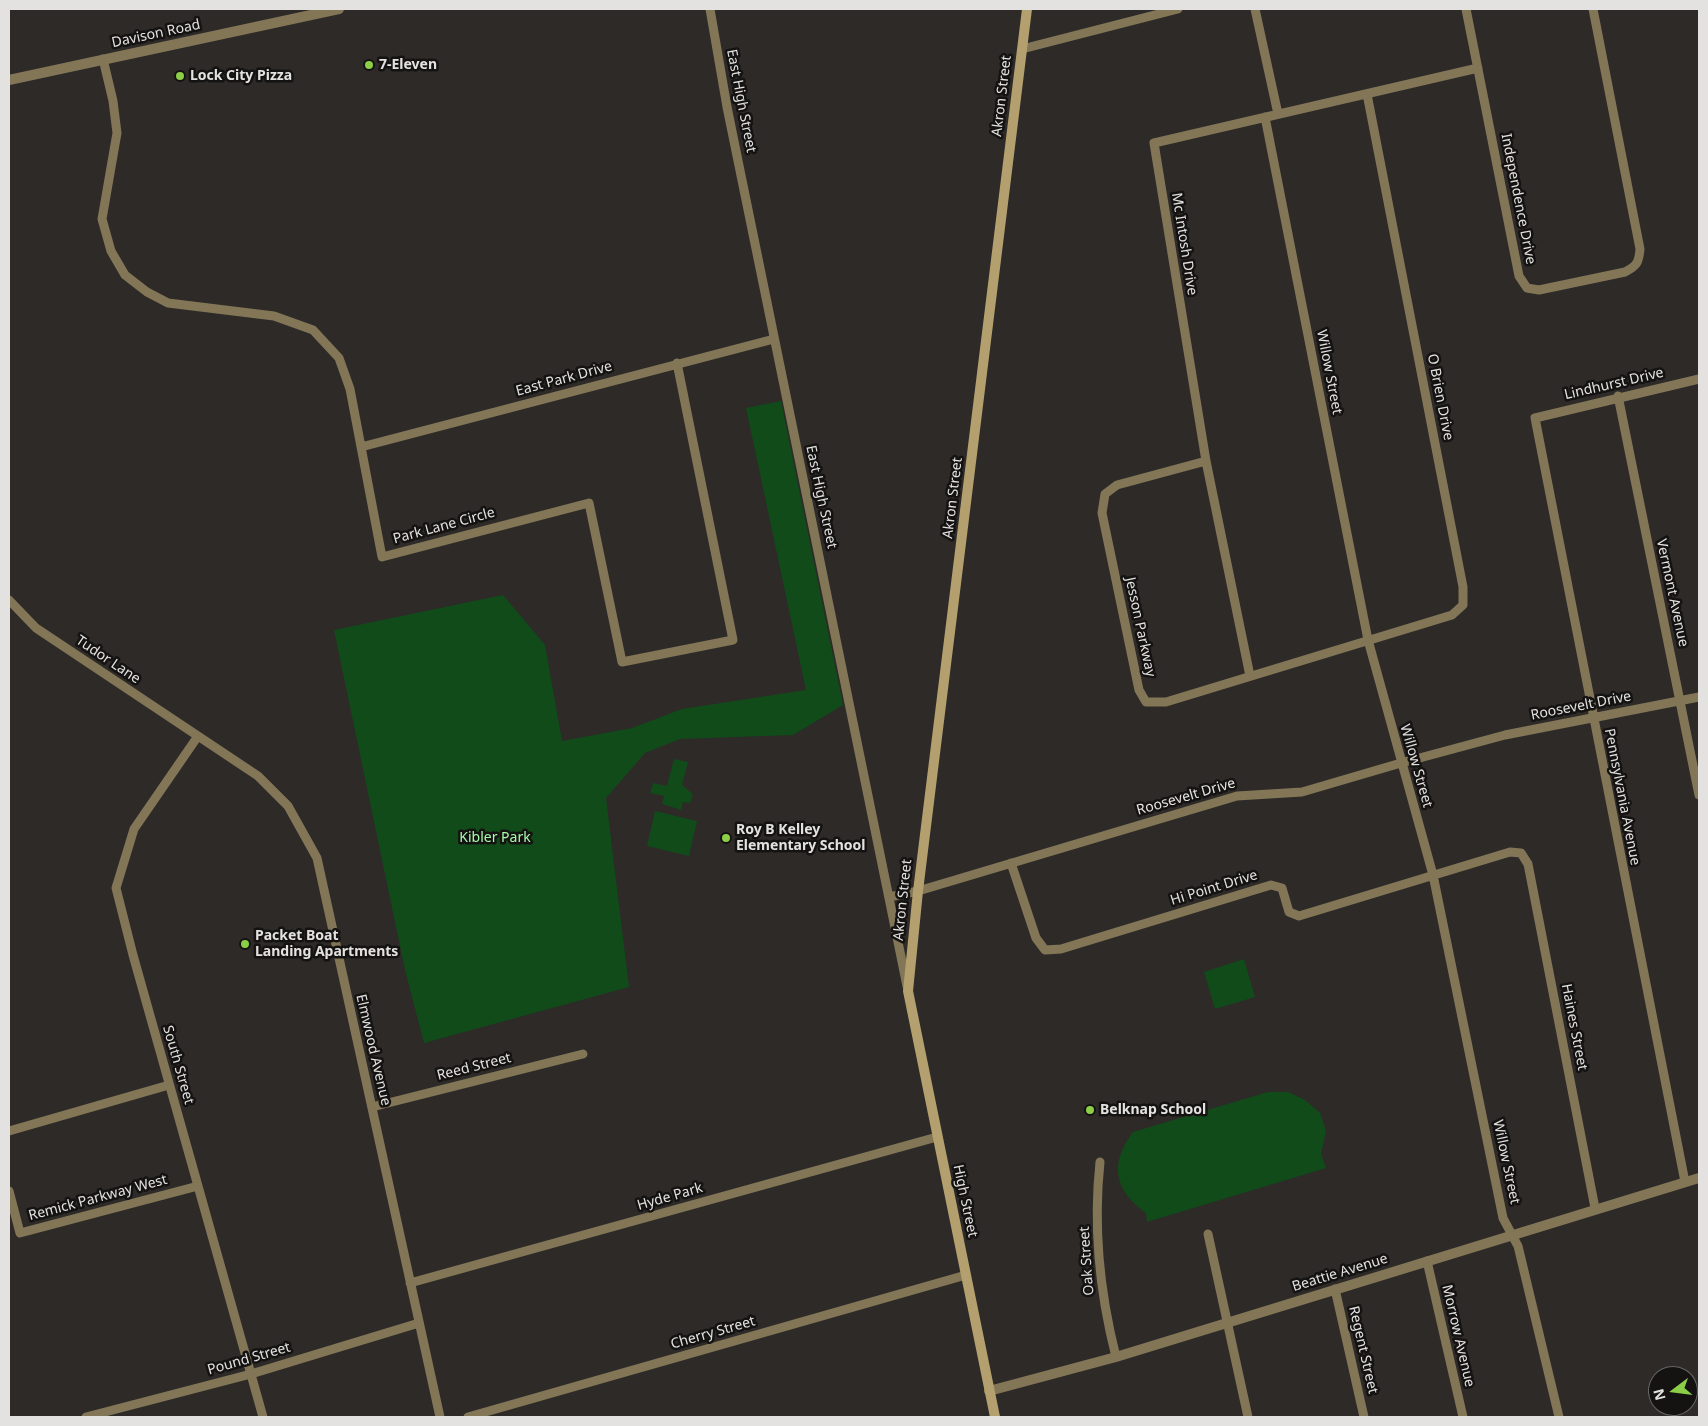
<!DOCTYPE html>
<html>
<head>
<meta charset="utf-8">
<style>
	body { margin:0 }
	#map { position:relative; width:1708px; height:1426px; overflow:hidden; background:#2d2a28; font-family:"Noto Sans",sans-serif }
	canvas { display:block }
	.frame { position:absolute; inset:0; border:10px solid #e4e2e1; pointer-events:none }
	.north { position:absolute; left:1648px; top:1366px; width:50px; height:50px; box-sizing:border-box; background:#141312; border:1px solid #676665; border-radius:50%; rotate:255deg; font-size:14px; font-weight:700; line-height:20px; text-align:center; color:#e4e2e1 }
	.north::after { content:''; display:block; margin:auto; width:18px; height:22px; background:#8cce45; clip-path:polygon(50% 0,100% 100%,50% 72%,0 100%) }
</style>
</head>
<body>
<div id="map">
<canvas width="1708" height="1426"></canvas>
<div class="frame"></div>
<div class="north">N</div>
</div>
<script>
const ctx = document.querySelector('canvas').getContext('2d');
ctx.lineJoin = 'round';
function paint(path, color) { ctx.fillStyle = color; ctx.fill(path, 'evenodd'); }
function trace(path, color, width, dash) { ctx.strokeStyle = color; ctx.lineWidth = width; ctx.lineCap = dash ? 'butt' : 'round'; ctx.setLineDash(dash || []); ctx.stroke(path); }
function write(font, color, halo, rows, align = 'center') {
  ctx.font = font + ' "Noto Sans",sans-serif'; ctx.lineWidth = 5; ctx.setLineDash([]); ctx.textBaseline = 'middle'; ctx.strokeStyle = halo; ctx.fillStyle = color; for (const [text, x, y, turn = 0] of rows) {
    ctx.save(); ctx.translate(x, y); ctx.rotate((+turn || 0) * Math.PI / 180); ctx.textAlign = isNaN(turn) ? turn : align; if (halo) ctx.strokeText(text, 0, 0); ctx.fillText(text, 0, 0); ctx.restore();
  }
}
const green = new Path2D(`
	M 781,401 L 843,705 L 793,735 L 680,739 L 645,753 L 606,798 L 629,987 L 424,1043 L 405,970 L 334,630 L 503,595 L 545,645 L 562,741 L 632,728 L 682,709 L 806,690 L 746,408 Z
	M 674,759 L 688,762 L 682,785 L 693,794 L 690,803 L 683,802 L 681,810 L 662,804 L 664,796 L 650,793 L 653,783 L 667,786 Z
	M 655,811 L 697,821 L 689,856 L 647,846 Z
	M 1244,959 L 1255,997 L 1215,1009 L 1204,972 Z
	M 1268,1092 L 1288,1092 L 1305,1100 L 1320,1113 L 1326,1131 L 1321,1154 L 1326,1168 L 1147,1222 L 1146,1213 C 1114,1190 1109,1164 1133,1132 Z`);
const minor = new Path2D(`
	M 710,9 L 727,107 L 907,986
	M 1255,9 L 1278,114
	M 1466,9 L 1519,276 L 1527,288 L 1539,290 L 1625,272 C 1637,266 1639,262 1640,249 L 1593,9
	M 1022,49 L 1178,9
	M 103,59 L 113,101 L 117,133 L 102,219 L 111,251 L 125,275 L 147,292 L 168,303 L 274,316 L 313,330 L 339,358 L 350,389 L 382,557 L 589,503 L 622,662 L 733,640 L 677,363
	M 1265,117 L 1368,640 L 1433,875 L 1503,1218 L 1518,1246 L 1559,1417
	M 1618,396 L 1699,795
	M 361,447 L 774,339
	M 1206,461 L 1117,485 L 1105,494 L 1102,513 L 1139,690 L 1146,702 L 1166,702 L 1452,615 L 1463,605 L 1463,587 L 1367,94
	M 9,600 L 36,628 L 258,776 L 288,806 L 317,858 L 440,1417
	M 1250,676 L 1206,461 L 1154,143 L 1478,68
	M 198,736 L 134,829 L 116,888 L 133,955 L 263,1417
	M 1011,863 L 1036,938 L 1045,950 L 1061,949 L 1271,885 L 1282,888 L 1289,912 L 1299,916 L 1510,852 L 1521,853 L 1528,864 L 1595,1208
	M 889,897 L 918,891 L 1237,796 L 1302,792 L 1401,763 L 1505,735 L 1699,697
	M 372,1107 L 583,1054
	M 9,1131 L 169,1085
	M 1100,1162 C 1093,1227 1100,1294 1116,1357
	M 1685,1182 L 1535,418 L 1699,379
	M 9,1191 L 20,1233 L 198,1186
	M 1208,1234 L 1248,1417
	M 1427,1261 L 1463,1417
	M 410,1283 L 937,1137
	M 1335,1289 L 1364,1417
	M 86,1417 L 251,1374 L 419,1323
	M 468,1417 L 966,1275`);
const tertiary = new Path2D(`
	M 9,80 L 339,9
	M 989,1391 L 1116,1357 L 1699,1178`);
const secondary = new Path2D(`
	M 995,1417 L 908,991 L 918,891 L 1027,9`);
const markers = [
	[369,65,5,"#8cce45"],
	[180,76,5,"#8cce45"],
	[726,838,5,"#8cce45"],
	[245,944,5,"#8cce45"],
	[1090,1110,5,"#8cce45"]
];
const streetNames = [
	["Davison Road",156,34,-12],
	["Akron Street",1002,96,-83],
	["East High Street",741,101,79],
	["Independence Drive",1518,199,79],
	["Mc Intosh Drive",1184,244,81],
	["Willow Street",1329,372,79],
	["East Park Drive",564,379,-15],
	["Lindhurst Drive",1614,384,-13],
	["O Brien Drive",1440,397,79],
	["East High Street",821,497,78],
	["Akron Street",953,498,-83],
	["Park Lane Circle",444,526,-15],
	["Vermont Avenue",1672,593,78],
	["Jesson Parkway",1140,627,78],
	["Tudor Lane",108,660,34],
	["Roosevelt Drive",1581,706,-11],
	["Willow Street",1416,766,74],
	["Roosevelt Drive",1186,797,-16],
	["Pennsylvania Avenue",1622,797,79],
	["Hi Point Drive",1214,888,-17],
	["Akron Street",903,900,-84],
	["Haines Street",1574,1027,79],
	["Elmwood Avenue",373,1050,77],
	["South Street",178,1065,74],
	["Reed Street",474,1067,-14],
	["Willow Street",1506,1162,78],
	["Hyde Park",670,1197,-16],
	["Remick Parkway West",98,1198,-15],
	["High Street",965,1201,78],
	["Oak Street",1087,1261,-94],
	["Beattie Avenue",1340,1273,-17],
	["Cherry Street",713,1333,-16],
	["Morrow Avenue",1458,1336,77],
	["Regent Street",1363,1350,77],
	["Pound Street",249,1359,-16]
];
const poiNames = [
	["7-Eleven",379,65],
	["Lock City Pizza",190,76],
	["Roy B Kelley",736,830],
	["Elementary School",736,846],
	["Packet Boat",255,936],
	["Landing Apartments",255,952],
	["Belknap School",1100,1110]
];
const parkNames = [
	["Kibler Park",495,838]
];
paint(green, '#114b1a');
trace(minor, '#827657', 9);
trace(tertiary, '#827657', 10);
trace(secondary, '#b4a06e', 10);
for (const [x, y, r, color] of markers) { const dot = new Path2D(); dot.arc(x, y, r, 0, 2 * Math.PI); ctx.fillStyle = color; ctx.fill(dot); trace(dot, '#141312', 2); }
write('14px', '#e4e2e1', '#141312', streetNames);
write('bold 14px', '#e4e2e1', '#141312', poiNames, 'left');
write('14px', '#a6faaa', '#141312', parkNames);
</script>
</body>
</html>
